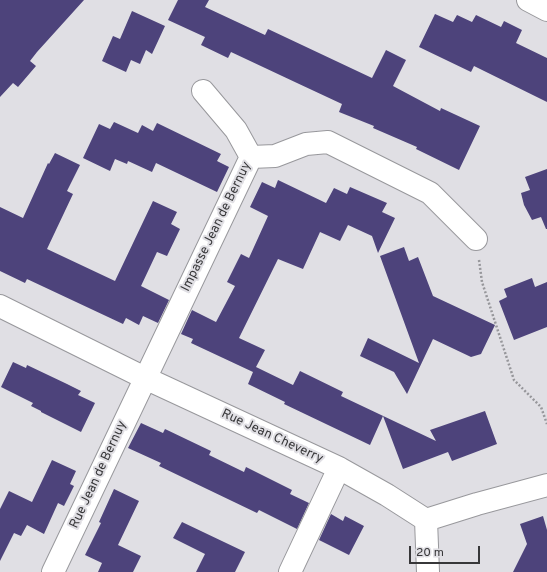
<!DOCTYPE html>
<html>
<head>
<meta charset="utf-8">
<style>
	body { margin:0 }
	#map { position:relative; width:547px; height:572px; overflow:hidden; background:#e0dfe4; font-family:Overpass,sans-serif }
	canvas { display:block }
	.scale { position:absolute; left:409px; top:546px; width:71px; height:18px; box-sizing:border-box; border:2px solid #373739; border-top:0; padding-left:5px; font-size:12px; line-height:14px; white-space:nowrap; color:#373739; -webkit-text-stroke:3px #e0dfe4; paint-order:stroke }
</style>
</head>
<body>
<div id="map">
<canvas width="547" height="572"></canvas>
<div class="scale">20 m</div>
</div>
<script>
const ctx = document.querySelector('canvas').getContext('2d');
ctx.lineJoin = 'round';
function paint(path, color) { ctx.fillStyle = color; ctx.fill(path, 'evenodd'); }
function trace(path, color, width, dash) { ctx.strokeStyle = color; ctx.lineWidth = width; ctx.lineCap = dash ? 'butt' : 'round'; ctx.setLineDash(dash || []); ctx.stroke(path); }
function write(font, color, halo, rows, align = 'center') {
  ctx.font = font + ' Overpass,sans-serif'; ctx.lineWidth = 4; ctx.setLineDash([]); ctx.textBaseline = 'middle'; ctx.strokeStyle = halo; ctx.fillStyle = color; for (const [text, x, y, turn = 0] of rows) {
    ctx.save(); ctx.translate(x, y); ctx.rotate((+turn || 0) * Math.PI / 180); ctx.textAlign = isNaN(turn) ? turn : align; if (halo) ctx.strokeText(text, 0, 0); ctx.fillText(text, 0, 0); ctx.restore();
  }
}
const building = new Path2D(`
	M 0,0 L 84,0 L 37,52 L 30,61 L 36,66 L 18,87 L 13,83 L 0,97 Z
	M 178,0 L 209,0 L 205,7 L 265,35 L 268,29 L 372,78 L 386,50 L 406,60 L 393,86 L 440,111 L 441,108 L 480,126 L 459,170 L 416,149 L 417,147 L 373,128 L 374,126 L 339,112 L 342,104 L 297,83 L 231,52 L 228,58 L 201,45 L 205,37 L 168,20 Z
	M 132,11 L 165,26 L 152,54 L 146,50 L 140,64 L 131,60 L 126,72 L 102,61 L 113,36 L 120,39 Z
	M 435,14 L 453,22 L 457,15 L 472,22 L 476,15 L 501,27 L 504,21 L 522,30 L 516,43 L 547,58 L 547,102 L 474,66 L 471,72 L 419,47 Z
	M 114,122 L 138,133 L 142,125 L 153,131 L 157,123 L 221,154 L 217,161 L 229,167 L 217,192 L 156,163 L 152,172 L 128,161 L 127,164 L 115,159 L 110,171 L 83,158 L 99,124 L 110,129 Z
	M 55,153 L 80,165 L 67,191 L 73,194 L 47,249 L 115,281 L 153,201 L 177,212 L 171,224 L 180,229 L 167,256 L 157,252 L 141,286 L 169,300 L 158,323 L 143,316 L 139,325 L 126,318 L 123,324 L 27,279 L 25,283 L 0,271 L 0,207 L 23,218 L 48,163 L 49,164 Z
	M 547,169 L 547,229 L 546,229 L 541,217 L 532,220 L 524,205 L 521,193 L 530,190 L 525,177 Z
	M 278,180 L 326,203 L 334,188 L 347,194 L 350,187 L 387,203 L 382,212 L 395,218 L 378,253 L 372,236 L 348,225 L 340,241 L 320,232 L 303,269 L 278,259 L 239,338 L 265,350 L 256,367 L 293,385 L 300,371 L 343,392 L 341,396 L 436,441 L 430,430 L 485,411 L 497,444 L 452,461 L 448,452 L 403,469 L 383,416 L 370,445 L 284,404 L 285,402 L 248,384 L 253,372 L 191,343 L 193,339 L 181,334 L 192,310 L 216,322 L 235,286 L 227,282 L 241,254 L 249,258 L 268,216 L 250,207 L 262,182 L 275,188 Z
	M 404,247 L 409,261 L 418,257 L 433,296 L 495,325 L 481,354 L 471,357 L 433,339 L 407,394 L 394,372 L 360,356 L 368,338 L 419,363 L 380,256 Z
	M 532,278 L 535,287 L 547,282 L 547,327 L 514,340 L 499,301 L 507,297 L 504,289 Z
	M 13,362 L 26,368 L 27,365 L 67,384 L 81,391 L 78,395 L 95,403 L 81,432 L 41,412 L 41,411 L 31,406 L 33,403 L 1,387 Z
	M 141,423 L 163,433 L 165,429 L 211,451 L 209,455 L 244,472 L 246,467 L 292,490 L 290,494 L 309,503 L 297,529 L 259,510 L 257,513 L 159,466 L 161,463 L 128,448 Z
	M 52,460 L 76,471 L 70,484 L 74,486 L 64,506 L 58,503 L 44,534 L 27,525 L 21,536 L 14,533 L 0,561 L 0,509 L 9,491 L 32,502 Z
	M 114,489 L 139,501 L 118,545 L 141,556 L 133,572 L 98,572 L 102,563 L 85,555 L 101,523 L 99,522 Z
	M 331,514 L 343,521 L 345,516 L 364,526 L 349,555 L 319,540 Z
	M 543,516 L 547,530 L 547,572 L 513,572 L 527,544 L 520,524 Z
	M 182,522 L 245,552 L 235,572 L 196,572 L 205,554 L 173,538 Z`);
const path = new Path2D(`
	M 479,260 L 482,282 L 514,380 L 541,407 L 547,424`);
const minor = new Path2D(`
	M 528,0 L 547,10
	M 203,91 L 236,130 L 251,157
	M 0,306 L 145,378 L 339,468 L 387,495 L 426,520
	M 426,520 L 477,504 L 547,485
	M 426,520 L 428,572
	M 53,572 L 251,157 L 275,156 L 306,144 L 328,142 L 430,193 L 476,239
	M 290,572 L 339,468`);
const streetNames = [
	["Impasse Jean de Bernuy",217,227,-64],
	["Rue Jean Cheverry",272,437,25],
	["Rue Jean de Bernuy",99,475,-65]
];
paint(building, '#4d437b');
trace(minor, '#98989c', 24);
trace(path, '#97979b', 2.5, [2, 2]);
trace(minor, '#fff', 22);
write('13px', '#373739', '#e0dfe4', streetNames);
</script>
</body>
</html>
